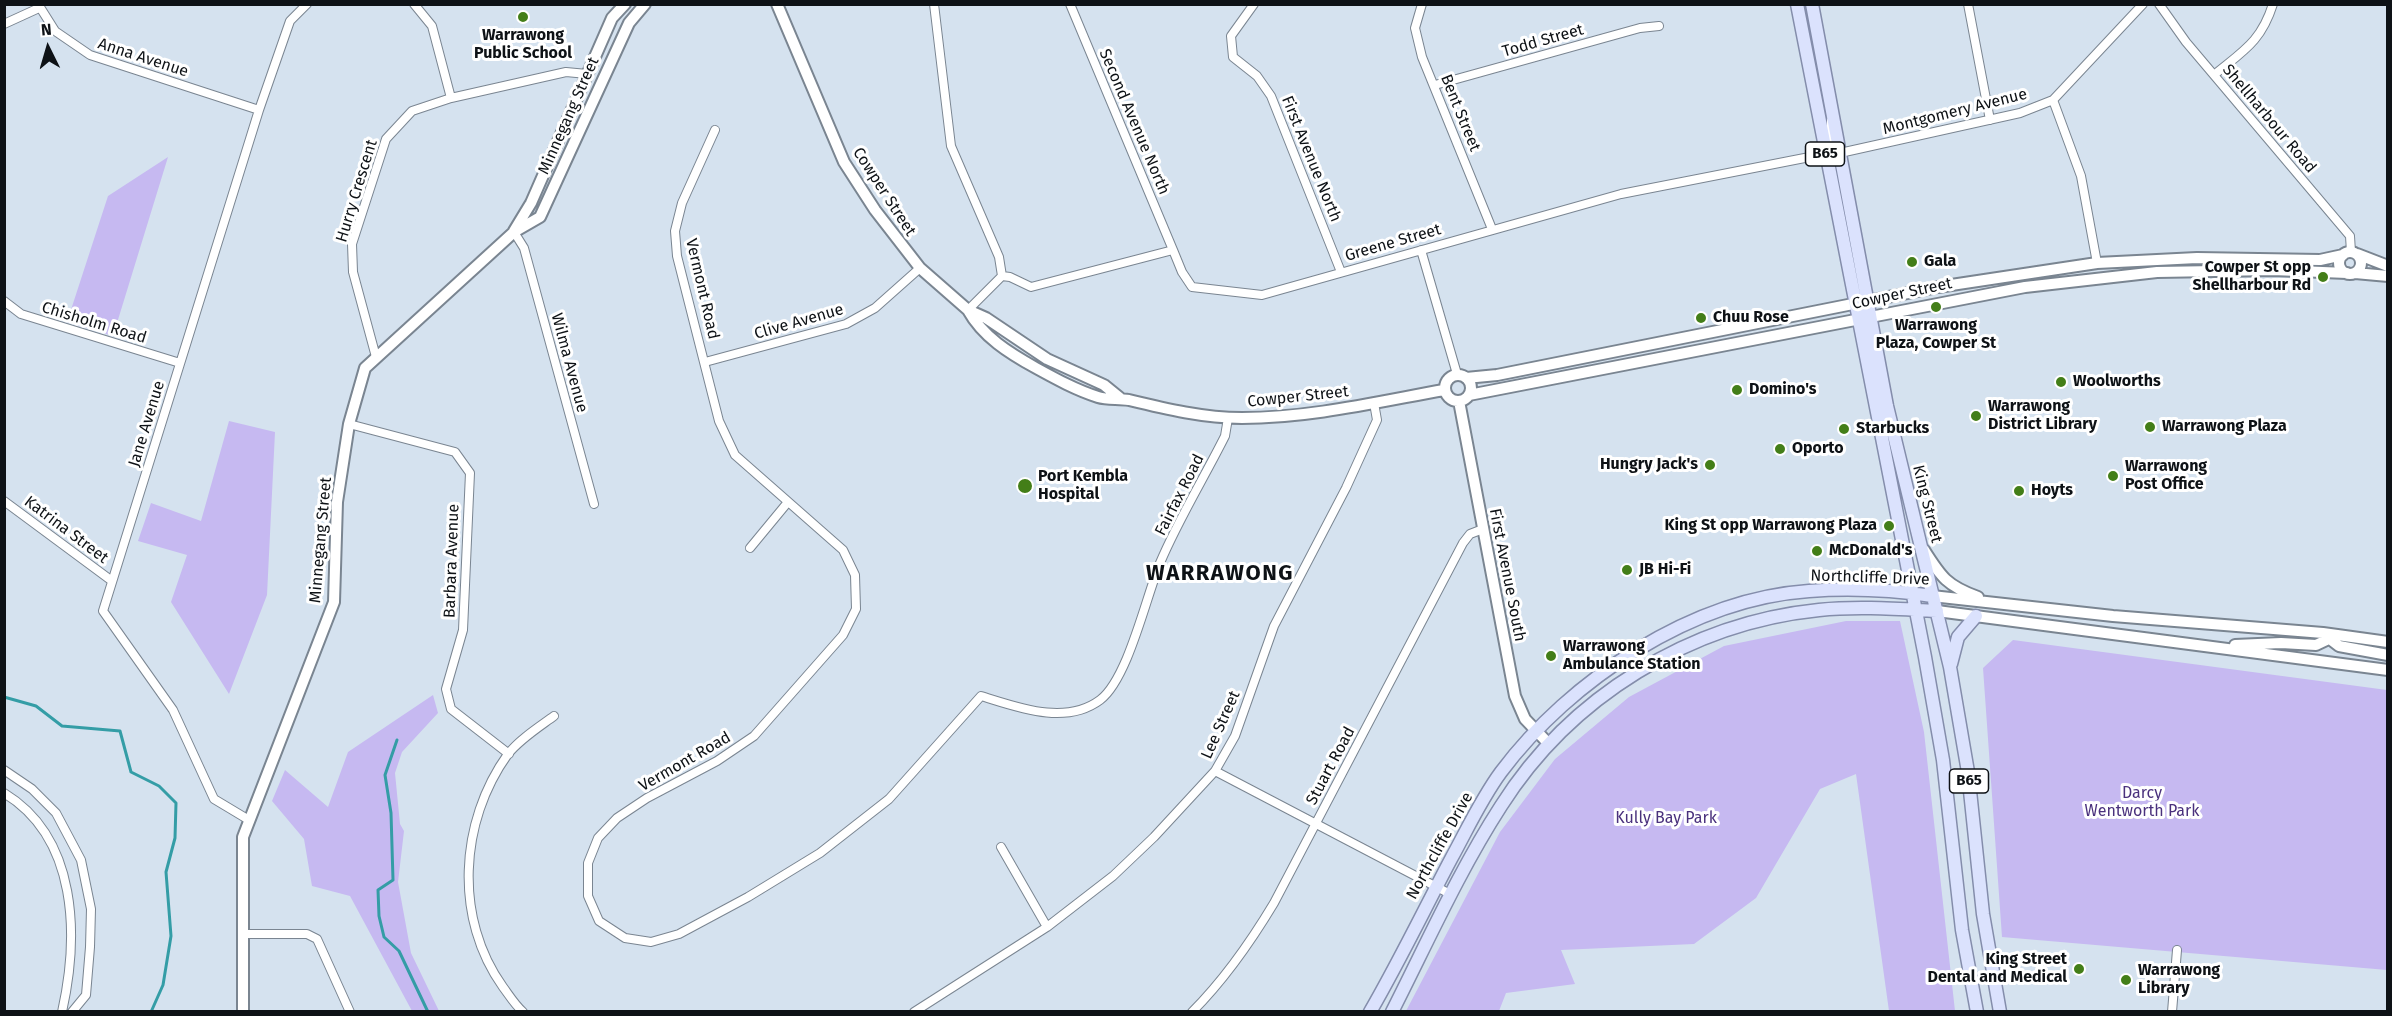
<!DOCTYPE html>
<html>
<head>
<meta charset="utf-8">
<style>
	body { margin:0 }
	#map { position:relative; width:2392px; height:1016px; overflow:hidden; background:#d5e2ef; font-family:"Fira Sans",sans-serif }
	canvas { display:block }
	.frame { position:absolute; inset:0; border:6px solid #0e1216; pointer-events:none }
	.north { position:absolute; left:18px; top:18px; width:60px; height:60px; -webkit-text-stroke:4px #fff; paint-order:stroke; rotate:355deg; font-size:16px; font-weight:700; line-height:24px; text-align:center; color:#0e1216 }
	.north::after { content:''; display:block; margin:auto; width:21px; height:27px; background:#0e1216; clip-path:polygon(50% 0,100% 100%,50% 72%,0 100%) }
</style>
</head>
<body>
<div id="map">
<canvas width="2392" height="1016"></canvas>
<div class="frame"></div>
<div class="north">N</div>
</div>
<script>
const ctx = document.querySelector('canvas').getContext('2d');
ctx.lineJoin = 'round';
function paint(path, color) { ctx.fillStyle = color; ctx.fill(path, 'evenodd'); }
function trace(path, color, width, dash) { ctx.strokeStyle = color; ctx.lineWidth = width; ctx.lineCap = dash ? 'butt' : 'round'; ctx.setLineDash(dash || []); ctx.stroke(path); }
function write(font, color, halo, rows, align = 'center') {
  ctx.font = font + ' "Fira Sans",sans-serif'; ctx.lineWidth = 6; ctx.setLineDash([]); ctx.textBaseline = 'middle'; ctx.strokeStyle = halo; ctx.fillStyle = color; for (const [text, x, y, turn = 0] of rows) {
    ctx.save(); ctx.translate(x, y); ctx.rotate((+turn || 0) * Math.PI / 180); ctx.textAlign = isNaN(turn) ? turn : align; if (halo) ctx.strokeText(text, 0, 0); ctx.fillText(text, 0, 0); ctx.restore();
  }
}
const green = new Path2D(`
	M 168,157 L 113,336 L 67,322 L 108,196 Z
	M 229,421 L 275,432 L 267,595 L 229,694 L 171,602 L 187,555 L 138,541 L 151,503 L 201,521 Z
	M 1846,621 L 1900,621 L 1924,732 L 1955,1011 L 1889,1011 L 1856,774 L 1820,789 L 1756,898 L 1694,944 L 1561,950 L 1575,984 L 1506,993 L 1499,1011 L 1406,1011 L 1500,832 L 1555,759 L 1629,697 L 1724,646 Z
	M 2013,640 L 2387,690 L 2387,970 L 2002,937 L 1983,668 Z
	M 433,695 L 438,713 L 402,752 L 395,773 L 400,824 L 404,831 L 398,882 L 411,953 L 439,1011 L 412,1011 L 350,896 L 312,886 L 304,839 L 272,801 L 285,770 L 328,807 L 348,752 Z`);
const stream = new Path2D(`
	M 4,697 L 36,706 L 62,726 L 120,731 L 131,772 L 159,786 L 176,803 L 175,838 L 166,872 L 171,936 L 163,985 L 151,1012
	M 397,740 L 385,775 L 391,813 L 393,880 L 378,890 L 379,916 L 384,937 L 399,951 L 428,1012`);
const street = new Path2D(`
	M 38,4 L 55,31 L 90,55 L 259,110
	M 414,4 L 432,26 L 451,98
	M 934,4 L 951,146 L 999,257 L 1002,276
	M 1070,4 L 1173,250
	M 1254,4 L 1231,36 L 1233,57 L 1257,76 L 1271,96 L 1341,272
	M 1422,4 L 1415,28 L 1422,57 L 1492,229
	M 1968,4 L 1990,120
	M 2159,4 L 2186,42 L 2350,236 L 2351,252
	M 4,24 L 39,8
	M 2214,75 C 2243,51 2261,42 2273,4
	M 1435,85 L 1640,28 L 1659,26
	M 2053,100 L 2081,176 L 2097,263
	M 715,130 L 682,203 L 675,231 L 677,256 L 719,421 L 735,455 L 843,550 L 855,575 L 856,609 L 843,635 L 754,736 L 717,761 L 647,798 L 617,818 L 598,838 L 588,863 L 588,896 L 599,921 L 625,938 L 651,942 L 679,934 L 748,897 L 820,853 L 889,799 L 981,696 C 1017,707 1065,726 1100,700 C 1128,679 1146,597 1160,563 C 1178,520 1204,478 1225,436 L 1228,418
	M 1840,153 L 2020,113 L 2053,100 L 2143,4
	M 514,232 L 524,248 L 594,504
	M 1421,250 L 1457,374
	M 4,301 L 21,314 L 180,363
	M 968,310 L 1002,276 L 1010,277 L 1031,287 L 1173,250 L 1182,272 L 1192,287 L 1262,295 L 1621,194 L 1825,154 L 1829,148 L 1831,121
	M 376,357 L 353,272 L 352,244 L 386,139 L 412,111 L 451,98 L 566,72 L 587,74
	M 705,362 L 846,324 L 875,308 L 920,268
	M 349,424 L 455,452 L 470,473 L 463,630 L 446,689 L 451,709 L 509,754
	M 4,501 L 112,581
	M 750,548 L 788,502
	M 4,770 L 32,789 L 56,813 L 81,860 L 91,909 L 90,947 L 86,995 L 72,1012
	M 1215,771 L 1452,895
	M 4,793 C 78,838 79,936 62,1012
	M 249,820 L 214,799 L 173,710 L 103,611 L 259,110 L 290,21 L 307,4
	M 1001,847 L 1047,927
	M 243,934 L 307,934 L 317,939 L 350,1012
	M 523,1012 C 515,1005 509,995 503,987 C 454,919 459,822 508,754 C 520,739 539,727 554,716
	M 914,1012 L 1047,927 L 1113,876 L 1154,837 L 1215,771 L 1235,736 L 1274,626 L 1346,488 L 1377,420 L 1374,403
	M 1192,1012 C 1225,979 1250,943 1274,903 L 1463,543 L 1470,534 L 1483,529
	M 2172,1012 L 2177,950`);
const secondary = new Path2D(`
	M 777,4 L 844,162 L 875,210 L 920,268 L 968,310 L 986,318 L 1047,359 L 1104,385 L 1120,398
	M 514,231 L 531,203 L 612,18 L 625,4
	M2339 263a11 11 0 1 1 22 0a11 11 0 1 1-22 0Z
	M 2357,254 L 2388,266
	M 2355,273 L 2388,276
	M 968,310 C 983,337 1009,353 1036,368 C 1056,379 1076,390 1098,397 C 1108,400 1119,398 1129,400 C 1166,409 1204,418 1242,418 C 1310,418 1377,402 1444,390
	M1445 388a13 13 0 1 1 26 0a13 13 0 1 1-26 0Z
	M 1466,378 L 1497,375 L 1938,287 L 2097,263 L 2197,258 L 2320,260 L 2343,255
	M 1469,395 L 2025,287 L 2157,272 L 2273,270 L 2347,273
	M 1459,401 L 1515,696 L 1525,719 L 1548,743
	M 1924,550 C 1941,577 1947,586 1978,597
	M 1932,596 L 2113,616 L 2323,633 L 2388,642
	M 1937,611 L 2388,670
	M 2326,636 L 2339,646 L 2388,655
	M 2235,645 L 2281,643 L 2316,645 L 2337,635
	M 243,1012 L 243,837 L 334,602 L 337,502 L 349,424 L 365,368 L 514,232 L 540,217 L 629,23 L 645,4`);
const primary = new Path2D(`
	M 1797,4 L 1925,657 L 1943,760 L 1962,930 L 1977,1012
	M 1812,4 L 1887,406 L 1950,667 L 1968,772 L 1983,914 L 2000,1012
	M 1951,664 L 1958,637 L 1976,616
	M 1370,1012 C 1399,962 1424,910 1451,859 C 1467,830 1481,799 1501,772 C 1570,680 1692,599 1809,591 C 1850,588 1892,590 1932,596
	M 1392,1012 C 1427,943 1459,871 1501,806 C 1570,697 1690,623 1819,610 C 1858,606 1898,609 1937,611`);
const markers = [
	[523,17,6,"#437e18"],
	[1912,262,6,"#437e18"],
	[2323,277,6,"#437e18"],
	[1936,307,6,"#437e18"],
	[1701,318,6,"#437e18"],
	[2061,382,6,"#437e18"],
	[1737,390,6,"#437e18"],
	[1976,416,6,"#437e18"],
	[2150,427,6,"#437e18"],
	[1844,429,6,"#437e18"],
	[1780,449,6,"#437e18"],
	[1710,465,6,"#437e18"],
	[2113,476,6,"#437e18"],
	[1025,486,8,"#437e18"],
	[2019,491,6,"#437e18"],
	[1889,526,6,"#437e18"],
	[1817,551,6,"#437e18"],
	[1627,570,6,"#437e18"],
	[1551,656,6,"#437e18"],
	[2079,969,6,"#437e18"],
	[2126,980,6,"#437e18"]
];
const shields = [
	[1825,154,39],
	[1969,781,39]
];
const shieldNames = [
	["B65",1825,154],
	["B65",1969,781]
];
const poiNames = [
	["Warrawong",523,36,"center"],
	["Public School",523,54,"center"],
	["Gala",1924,262],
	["Cowper St opp",2311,268,"right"],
	["Shellharbour Rd",2311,286,"right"],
	["Chuu Rose",1713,318],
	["Warrawong",1936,326,"center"],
	["Plaza, Cowper St",1936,344,"center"],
	["Woolworths",2073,382],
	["Domino's",1749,390],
	["Warrawong",1988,407],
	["District Library",1988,425],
	["Warrawong Plaza",2162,427],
	["Starbucks",1856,429],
	["Oporto",1792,449],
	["Hungry Jack's",1698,465,"right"],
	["Warrawong",2125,467],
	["Post Office",2125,485],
	["Port Kembla",1038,477],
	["Hospital",1038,495],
	["Hoyts",2031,491],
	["King St opp Warrawong Plaza",1877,526,"right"],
	["McDonald's",1829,551],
	["JB Hi-Fi",1639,570],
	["Warrawong",1563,647],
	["Ambulance Station",1563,665],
	["King Street",2067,960,"right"],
	["Dental and Medical",2067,978,"right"],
	["Warrawong",2138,971],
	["Library",2138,989]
];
const streetNames = [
	["Todd Street",1543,41,-16],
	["Anna Avenue",143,58,18],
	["Montgomery Avenue",1955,112,-14],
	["Bent Street",1460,113,68],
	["Minnegang Street",569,116,-66],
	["Shellharbour Road",2269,119,50],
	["Second Avenue North",1134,122,67],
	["First Avenue North",1311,159,68],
	["Hurry Crescent",357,191,-73],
	["Cowper Street",884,192,57],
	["Greene Street",1393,243,-16],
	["Vermont Road",702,289,77],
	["Cowper Street",1902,294,-12],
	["Clive Avenue",799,322,-16],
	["Chisholm Road",94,323,17],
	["Wilma Avenue",569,363,75],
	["Cowper Street",1298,397,-6],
	["Jane Avenue",147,424,-73],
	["Fairfax Road",1180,495,-63],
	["King Street",1927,504,76],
	["Katrina Street",66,530,37],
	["Minnegang Street",321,540,-85],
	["Barbara Avenue",452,561,-88],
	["First Avenue South",1507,575,79],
	["Northcliffe Drive",1870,578,2],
	["Lee Street",1221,725,-66],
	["Vermont Road",685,762,-30],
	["Stuart Road",1331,766,-62],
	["Northcliffe Drive",1440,846,-61]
];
const parkNames = [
	["Darcy",2142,794],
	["Wentworth Park",2142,812],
	["Kully Bay Park",1666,819]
];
const districtNames = [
	["WARRAWONG",1220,574]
];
paint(green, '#c6b9f1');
trace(stream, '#349da6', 3);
trace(street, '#7a8591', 10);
trace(secondary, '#7a8591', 14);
trace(primary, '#848dab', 15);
trace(street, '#fff', 8);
trace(secondary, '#fff', 10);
trace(primary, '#dbe2fd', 12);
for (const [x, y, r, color] of markers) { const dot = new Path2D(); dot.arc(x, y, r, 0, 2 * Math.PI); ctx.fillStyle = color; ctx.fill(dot); trace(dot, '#fff', 2); }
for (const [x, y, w] of shields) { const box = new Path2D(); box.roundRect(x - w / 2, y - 12, w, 24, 4.5); ctx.fillStyle = '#fff'; ctx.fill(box); trace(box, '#0e1216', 1.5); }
write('bold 15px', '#0e1216', null, shieldNames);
write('bold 16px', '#0e1216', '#fff', poiNames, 'left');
write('16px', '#0e1216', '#fff', streetNames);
write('16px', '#4a317d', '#fff', parkNames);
ctx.letterSpacing = '1.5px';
write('bold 22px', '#0e1216', '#fff', districtNames);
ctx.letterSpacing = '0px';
</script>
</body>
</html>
